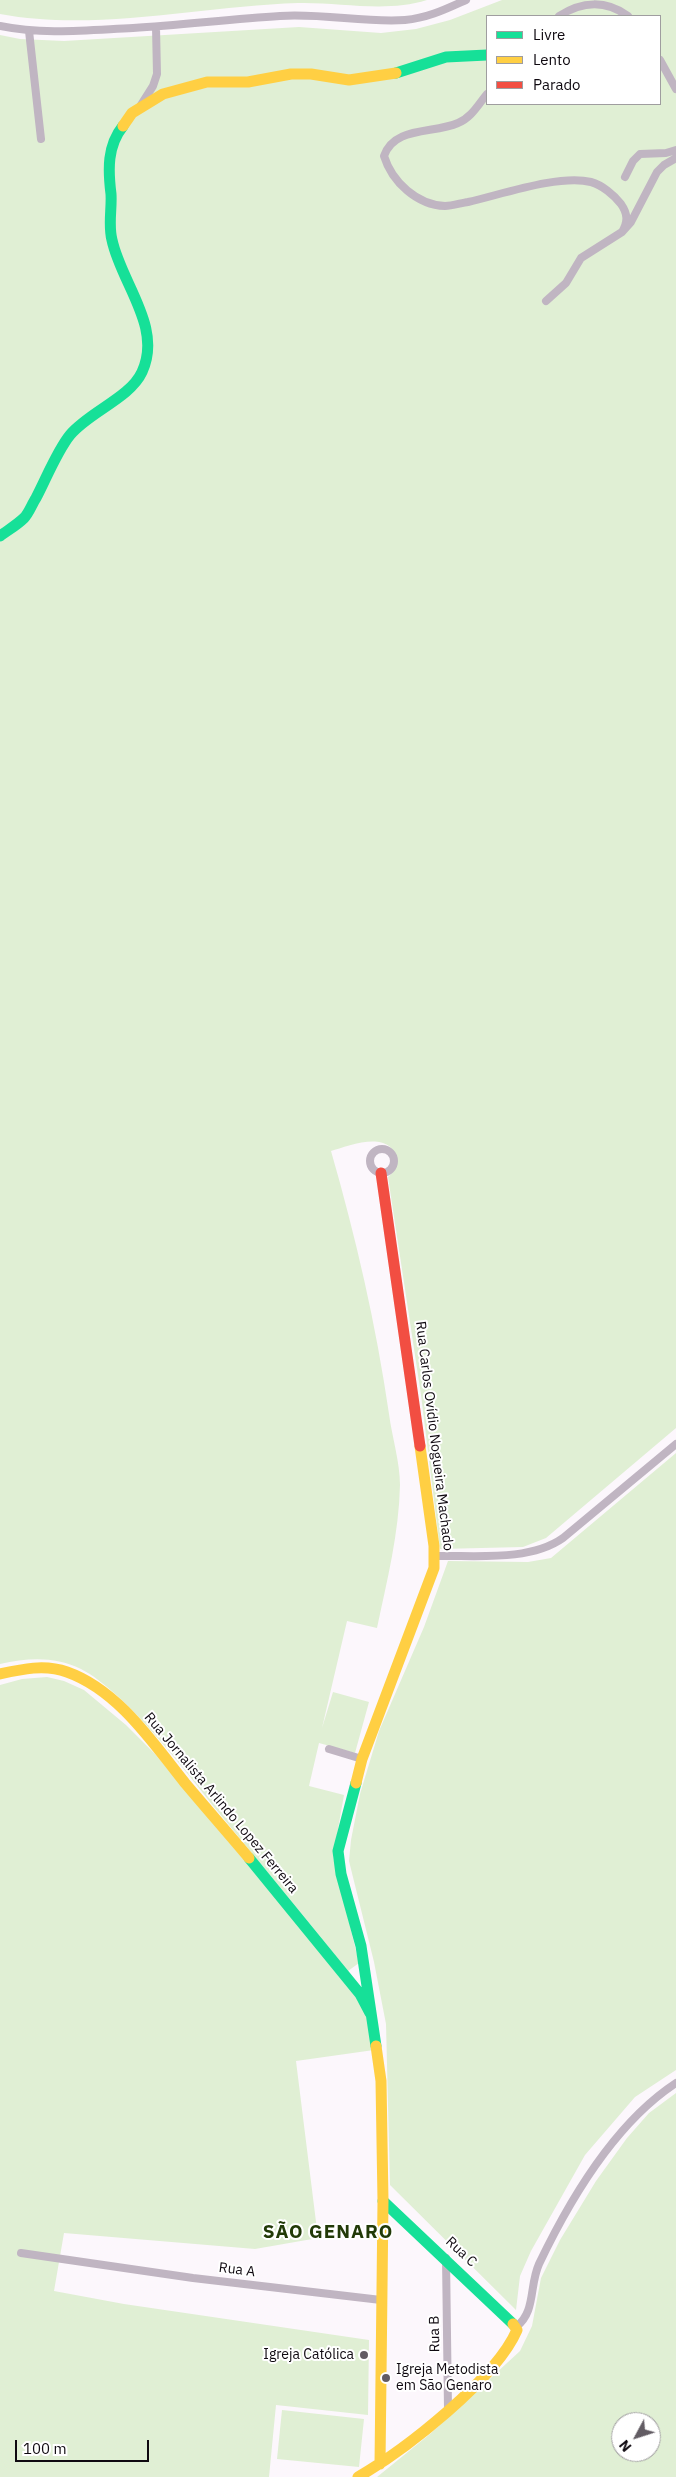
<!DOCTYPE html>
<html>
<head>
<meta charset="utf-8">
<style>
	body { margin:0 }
	#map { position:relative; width:676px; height:2477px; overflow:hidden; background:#fcf7fc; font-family:"IBM Plex Sans",sans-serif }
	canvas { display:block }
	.legend { position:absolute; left:486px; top:15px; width:175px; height:90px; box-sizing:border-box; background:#fff; border:1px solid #9f9d9f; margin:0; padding:6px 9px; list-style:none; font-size:15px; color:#0f0910 }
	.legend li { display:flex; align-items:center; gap:10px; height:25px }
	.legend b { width:25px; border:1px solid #9f9d9f }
	.north { position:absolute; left:611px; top:2412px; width:50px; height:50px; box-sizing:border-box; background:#fff; border:1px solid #9f9d9f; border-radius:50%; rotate:230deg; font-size:14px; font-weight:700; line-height:20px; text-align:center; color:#0f0910 }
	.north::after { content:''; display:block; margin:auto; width:18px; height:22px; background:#625c63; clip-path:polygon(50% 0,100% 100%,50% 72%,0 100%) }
	.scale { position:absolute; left:15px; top:2440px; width:134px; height:22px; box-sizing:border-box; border:2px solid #0f0910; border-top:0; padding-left:6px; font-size:15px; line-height:18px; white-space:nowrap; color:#0f0910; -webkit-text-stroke:4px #fff; paint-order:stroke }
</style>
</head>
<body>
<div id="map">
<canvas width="676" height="2477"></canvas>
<ul class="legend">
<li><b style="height:6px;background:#16e098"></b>Livre</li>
<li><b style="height:6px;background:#ffcf43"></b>Lento</li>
<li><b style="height:6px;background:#f24e42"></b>Parado</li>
</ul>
<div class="north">N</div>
<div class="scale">100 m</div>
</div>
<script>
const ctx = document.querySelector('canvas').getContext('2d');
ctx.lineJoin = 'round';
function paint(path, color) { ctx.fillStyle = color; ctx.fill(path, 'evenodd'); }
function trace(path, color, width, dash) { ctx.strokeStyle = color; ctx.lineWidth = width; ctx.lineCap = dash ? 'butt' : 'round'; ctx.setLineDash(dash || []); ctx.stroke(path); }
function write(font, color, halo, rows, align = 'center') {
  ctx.font = font + ' "IBM Plex Sans",sans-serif'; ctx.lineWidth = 4; ctx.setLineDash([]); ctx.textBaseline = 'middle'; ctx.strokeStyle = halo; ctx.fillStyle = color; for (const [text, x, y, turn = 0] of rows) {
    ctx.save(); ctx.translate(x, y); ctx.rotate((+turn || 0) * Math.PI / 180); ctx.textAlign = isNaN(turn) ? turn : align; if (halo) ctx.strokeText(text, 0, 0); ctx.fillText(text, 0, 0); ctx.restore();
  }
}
const green = new Path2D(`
	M 0,0 L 427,0 C 386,13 340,2 298,3 C 201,6 96,32 0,14 Z
	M 502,0 L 676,0 L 676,1428 L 546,1538 L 523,1547 L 440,1549 L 421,1395 L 388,1177 C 393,1173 397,1166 396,1160 C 392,1128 348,1146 331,1151 C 356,1238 376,1324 389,1414 C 392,1437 400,1462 400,1485 C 399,1533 387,1581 377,1628 L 347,1621 L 322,1728 L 333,1692 L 369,1702 L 355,1753 L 319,1743 L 309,1786 L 344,1795 L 333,1857 L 359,1963 L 348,1971 C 306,1918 262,1866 219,1813 C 186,1772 127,1693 81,1669 C 54,1656 28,1658 0,1664 L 0,35 L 20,39 L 64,41 L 299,27 L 381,33 L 416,29 L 450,20 ZM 487,16 L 660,16 L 660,104 L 487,104 Z
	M 676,1453 L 676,2070 L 635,2097 L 585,2155 L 531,2251 L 520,2276 L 516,2310 L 390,2185 L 386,2024 L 374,1962 L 349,1861 L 351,1840 L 360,1794 L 379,1731 L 424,1627 L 448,1561 L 528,1562 L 551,1558 Z
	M 47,1677 L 64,1681 L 84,1690 L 126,1725 L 155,1754 L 251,1868 L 354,1993 L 367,2017 L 374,2050 L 296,2061 L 318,2238 L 255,2249 L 64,2233 L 54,2291 L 124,2304 L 369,2340 L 368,2415 L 276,2405 L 269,2477 L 0,2477 L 0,1685 L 22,1679 Z
	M 676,2093 L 676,2477 L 377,2477 L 430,2434 L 520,2351 L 532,2326 L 541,2278 L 560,2240 L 596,2181 L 627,2138 L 649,2113 ZM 621,2422 L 651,2422 L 651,2452 L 621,2452 Z
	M 282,2410 L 364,2419 L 359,2467 L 277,2459 Z`);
const street = new Path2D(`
	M 559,16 C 582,1 606,0 628,16
	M 0,26 C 43,35 89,30 133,28 C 182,25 231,19 280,16 C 322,13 366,23 405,20 C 428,18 446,9 466,0
	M 29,31 L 41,139
	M 660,60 L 676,89
	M 487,94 C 478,105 471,118 458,123 C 433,134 394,126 384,156 C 392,182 417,205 445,206 C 452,206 461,203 468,202 C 500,195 559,174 591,182 C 602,185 614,195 621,204 C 628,214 628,222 622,232
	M 141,105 L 153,86 L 157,74 L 156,27
	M 625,177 L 633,161 L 640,154 L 666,153 L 676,150
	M 546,301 L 566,283 L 581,258 L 622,232 L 631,222 L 657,172 L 664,165 L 676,158
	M370 1161a12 12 0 1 1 24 0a12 12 0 1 1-24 0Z
	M 435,1556 C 474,1555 529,1562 563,1538 L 676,1444
	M 329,1749 L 362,1759
	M 21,2253 L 193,2278 L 381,2300
	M 446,2258 L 448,2409
	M 516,2327 C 536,2312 529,2286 539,2264 C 570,2199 615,2123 676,2083`);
const fast = new Path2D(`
	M 396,73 L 446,57 L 487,55
	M 0,536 C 8,530 17,525 24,518 C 29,513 32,504 36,498 C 46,479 57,451 70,435 C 89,412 130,398 142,372 C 163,327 121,283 112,240 C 108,225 112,209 111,194 C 108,170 107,146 123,126
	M 356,1783 L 338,1851 L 341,1874 L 361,1946 L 376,2046
	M 249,1858 L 360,1994 L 370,2013
	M 383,2201 L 513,2324`);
const slow = new Path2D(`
	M 123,126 L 132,113 L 163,94 L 207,82 L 248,82 L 291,74 L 311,74 L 349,80 L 396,73
	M 0,1674 C 22,1669 45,1664 67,1672 C 118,1690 153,1743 185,1783 C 206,1808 228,1833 249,1858
	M 356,1783 L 362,1759 L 434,1568 L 434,1546 L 420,1446
	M 376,2046 L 381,2081 L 383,2201 L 380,2464
	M 358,2477 C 405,2450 496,2379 517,2330 L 513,2324`);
const jam = new Path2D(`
	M 381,1173 L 420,1446`);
const markers = [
	[364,2355,5,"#625c63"],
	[386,2378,5,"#625c63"]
];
const streetNames = [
	["Rua Carlos Ovídio Nogueira Machado",434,1436,83],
	["Rua Jornalista Arlindo Lopez Ferreira",221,1803,50],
	["Rua C",461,2252,43],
	["Rua A",237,2270,7],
	["Rua B",435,2334,-91]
];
const poiNames = [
	["Igreja Católica",354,2355],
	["Igreja Metodista",396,2370,"left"],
	["em São Genaro",396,2386,"left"]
];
const districtNames = [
	["SÃO GENARO",328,2233]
];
paint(green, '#e0efd4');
trace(street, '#c0b5c2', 8);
trace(fast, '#16e098', 11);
trace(slow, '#ffcf43', 11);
trace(jam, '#f24e42', 11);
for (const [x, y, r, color] of markers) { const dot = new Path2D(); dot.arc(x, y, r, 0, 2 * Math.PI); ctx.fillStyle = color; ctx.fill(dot); trace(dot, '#fff', 2); }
write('14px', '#0f0910', '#fff', streetNames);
write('14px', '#0f0910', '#fff', poiNames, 'right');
ctx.letterSpacing = '1px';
write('bold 19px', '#223a08', '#fff', districtNames);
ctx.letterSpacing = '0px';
</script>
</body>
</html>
